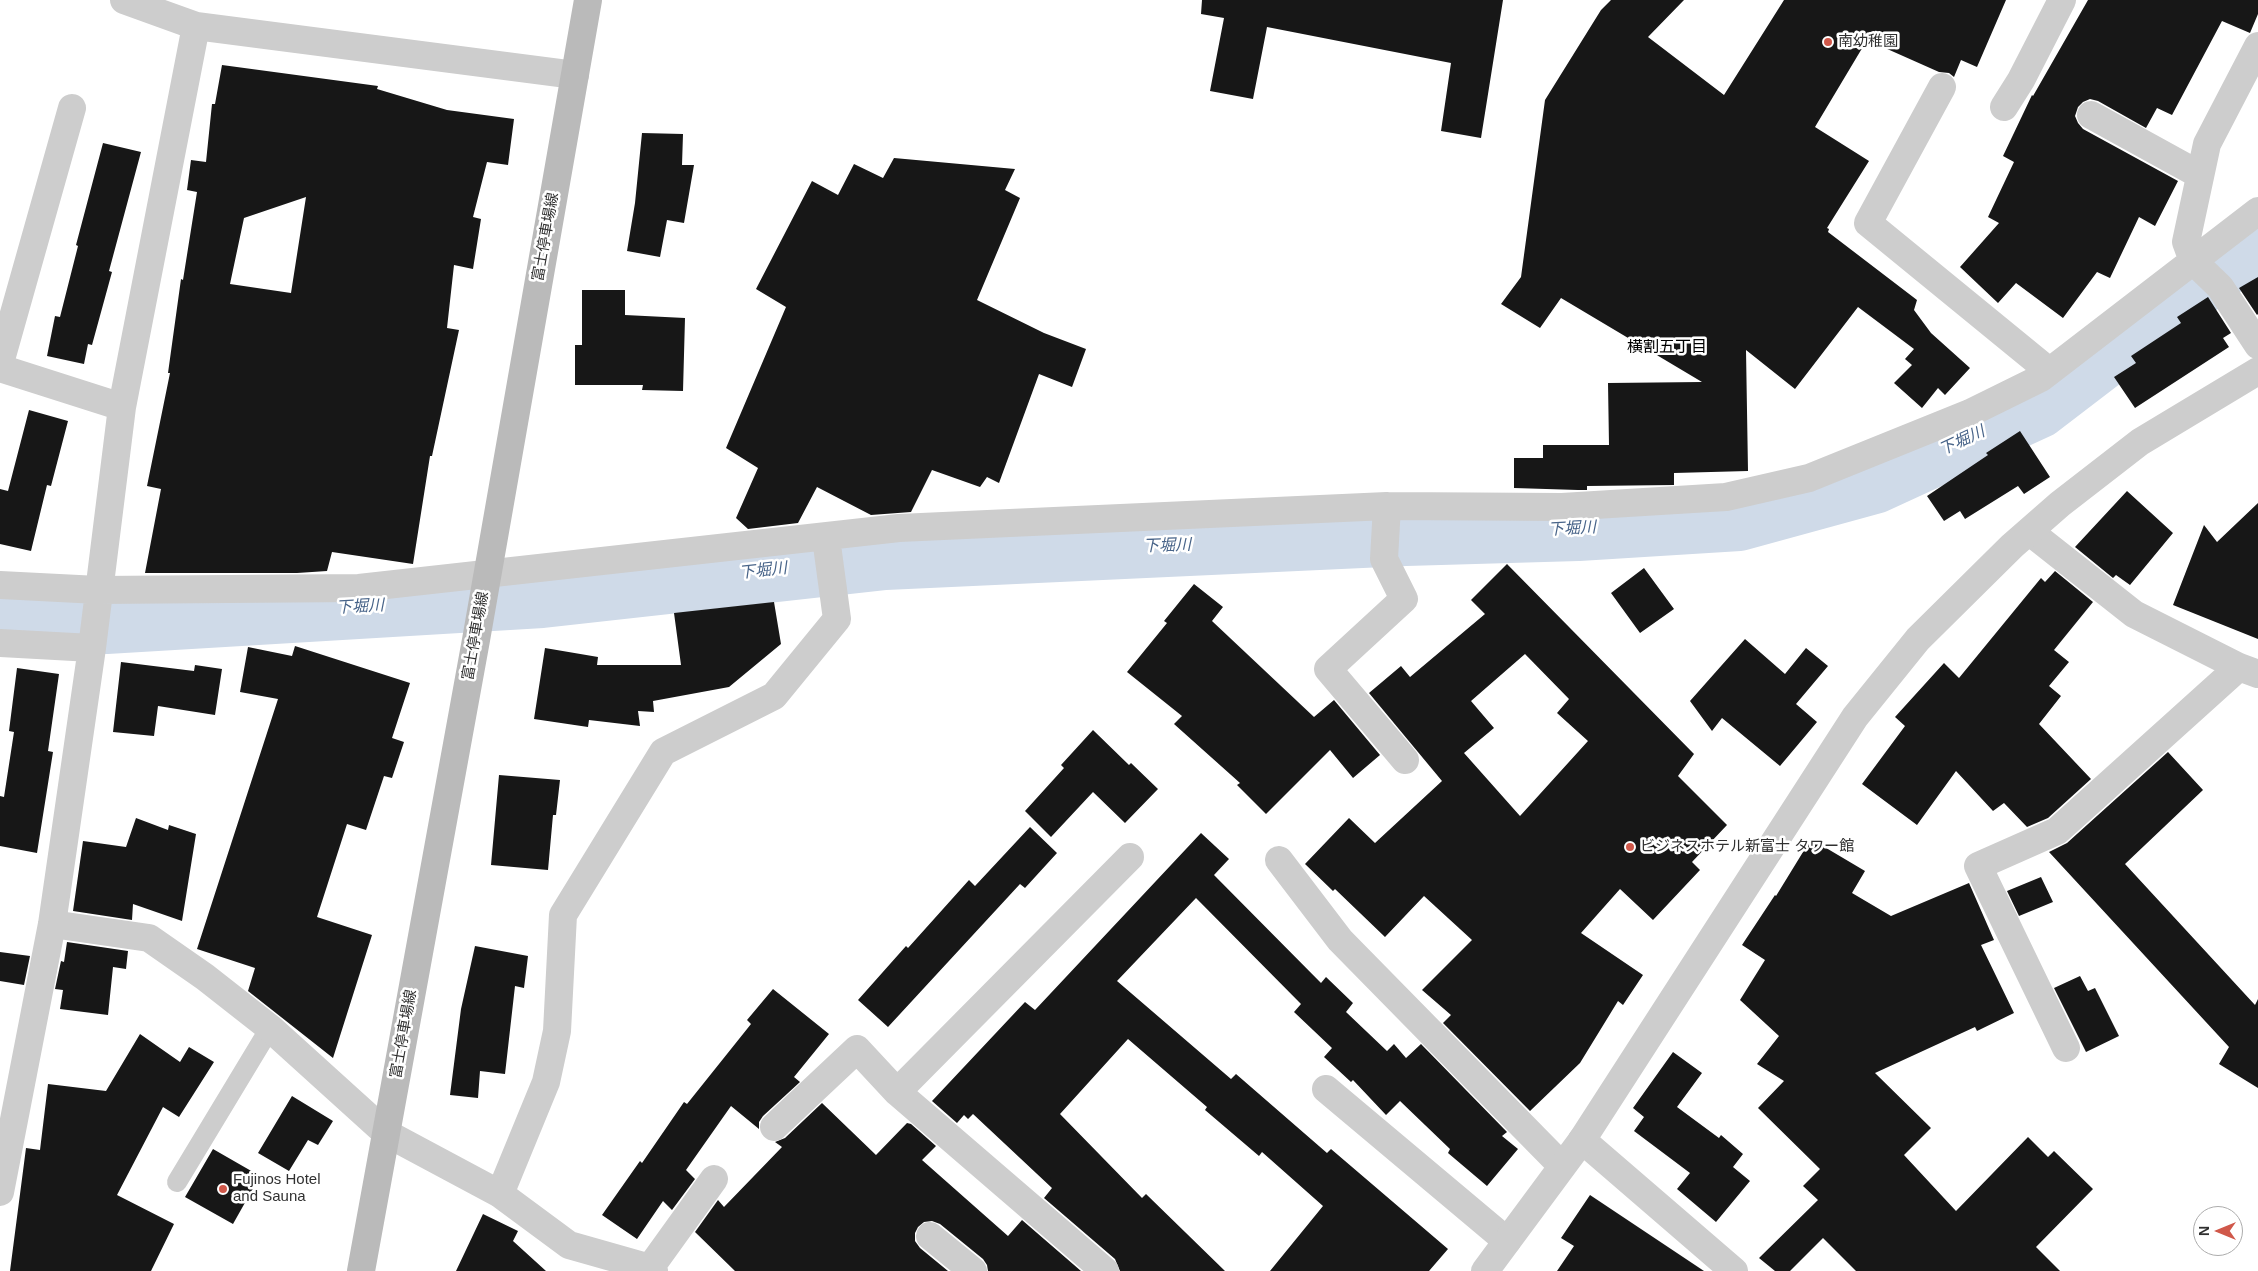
<!DOCTYPE html>
<html>
<head>
<meta charset="utf-8">
<style>
	body { margin:0 }
	#map { position:relative; width:2258px; height:1271px; overflow:hidden; background:#fff; font-family:Helvetica,sans-serif }
	canvas { display:block }
	.north { position:absolute; left:2193px; top:1206px; width:50px; height:50px; box-sizing:border-box; background:#fff; border:1px solid #acacac; border-radius:50%; rotate:270deg; font-size:14px; font-weight:700; line-height:20px; text-align:center; color:#303030 }
	.north::after { content:''; display:block; margin:auto; width:18px; height:22px; background:#d0584a; clip-path:polygon(50% 0,100% 100%,50% 72%,0 100%) }
</style>
</head>
<body>
<div id="map">
<canvas width="2258" height="1271"></canvas>
<div class="north">N</div>
</div>
<script>
const ctx = document.querySelector('canvas').getContext('2d');
ctx.lineJoin = 'round';
function trace(path, color, width, dash) { ctx.strokeStyle = color; ctx.lineWidth = width; ctx.lineCap = dash ? 'butt' : 'round'; ctx.setLineDash(dash || []); ctx.stroke(path); }
function paint(path, color) { ctx.fillStyle = color; ctx.fill(path, 'evenodd'); }
function write(font, color, halo, rows, align = 'center') {
  ctx.font = font + ' Helvetica,"Noto Sans JP",sans-serif'; ctx.lineWidth = 5; ctx.setLineDash([]); ctx.textBaseline = 'middle'; ctx.strokeStyle = halo; ctx.fillStyle = color; for (const [text, x, y, turn = 0] of rows) {
    ctx.save(); ctx.translate(x, y); ctx.rotate((+turn || 0) * Math.PI / 180); ctx.textAlign = isNaN(turn) ? turn : align; if (halo) ctx.strokeText(text, 0, 0); ctx.fillText(text, 0, 0); ctx.restore();
  }
}
const river = new Path2D(`
	M 0,615 L 106,622 L 542,596 L 885,558 L 1405,534 L 1578,529 L 1739,519 L 1874,482 L 2037,407 L 2258,238`);
const building = new Path2D(`
	M 1202,0 L 1503,0 L 1481,138 L 1441,131 L 1451,63 L 1267,27 L 1253,99 L 1210,91 L 1224,18 L 1201,14 Z
	M 1611,0 L 1684,0 L 1648,37 L 1724,95 L 1784,0 L 2006,0 L 1977,67 L 1961,60 L 1954,77 L 1949,73 L 1939,72 L 1867,40 L 1815,127 L 1869,161 L 1827,228 L 1829,229 L 1828,232 L 1917,300 L 1914,310 L 1931,333 L 1970,368 L 1945,395 L 1938,388 L 1922,408 L 1894,383 L 1912,365 L 1905,359 L 1914,349 L 1858,307 L 1795,389 L 1746,350 L 1748,471 L 1674,473 L 1674,485 L 1587,486 L 1587,490 L 1578,490 L 1514,488 L 1514,458 L 1543,458 L 1543,445 L 1609,445 L 1608,383 L 1702,382 L 1561,298 L 1540,328 L 1501,304 L 1521,277 L 1545,100 L 1601,10 Z
	M 2088,0 L 2258,0 L 2258,14 L 2250,33 L 2222,21 L 2172,115 L 2157,108 L 2146,128 L 2098,101 L 2090,99 L 2083,102 L 2078,107 L 2075,116 L 2078,123 L 2083,129 L 2178,181 L 2155,226 L 2139,217 L 2110,278 L 2097,272 L 2063,318 L 2016,283 L 1998,303 L 1960,267 L 1999,223 L 1988,217 L 2014,162 L 2003,156 L 2032,95 L 2033,96 Z
	M 222,65 L 378,86 L 377,89 L 447,110 L 514,119 L 508,165 L 487,162 L 473,217 L 481,219 L 473,269 L 454,265 L 447,328 L 459,330 L 432,456 L 430,456 L 413,564 L 332,552 L 327,571 L 297,573 L 145,573 L 161,489 L 147,486 L 170,373 L 168,373 L 181,279 L 183,280 L 197,192 L 187,190 L 191,160 L 206,162 L 212,104 L 215,104 ZM 306,197 L 291,293 L 230,284 L 244,218 Z
	M 642,133 L 683,134 L 682,165 L 694,165 L 684,223 L 667,220 L 660,257 L 627,251 L 635,203 Z
	M 103,143 L 141,152 L 109,271 L 112,272 L 92,345 L 88,344 L 84,364 L 47,356 L 55,316 L 60,317 L 78,246 L 76,245 Z
	M 894,158 L 1015,169 L 1005,190 L 1020,198 L 977,300 L 1044,333 L 1086,349 L 1072,387 L 1039,374 L 999,483 L 987,477 L 980,487 L 932,470 L 911,512 L 871,515 L 817,487 L 798,523 L 748,529 L 736,518 L 758,468 L 726,448 L 786,307 L 756,289 L 812,181 L 838,195 L 854,164 L 883,178 Z
	M 2258,277 L 2258,314 L 2257,315 L 2239,288 Z
	M 582,290 L 625,290 L 625,315 L 685,318 L 683,391 L 642,390 L 643,385 L 575,385 L 575,345 L 582,345 Z
	M 2208,297 L 2231,333 L 2223,338 L 2229,347 L 2135,408 L 2114,377 L 2136,363 L 2131,356 L 2181,323 L 2177,317 Z
	M 29,410 L 68,421 L 51,486 L 47,485 L 31,551 L 0,544 L 0,489 L 8,491 Z
	M 2020,431 L 2050,477 L 2024,494 L 2018,486 L 1965,519 L 1960,511 L 1944,521 L 1927,496 L 1988,455 L 1986,453 Z
	M 2127,491 L 2173,533 L 2130,585 L 2116,575 L 2113,578 L 2075,547 Z
	M 2258,503 L 2258,639 L 2173,605 L 2204,525 L 2217,542 Z
	M 1507,564 L 1694,754 L 1678,776 L 1727,825 L 1692,862 L 1700,870 L 1653,920 L 1620,889 L 1581,933 L 1643,975 L 1623,1005 L 1618,1001 L 1580,1063 L 1530,1111 L 1443,1023 L 1451,1015 L 1422,990 L 1472,940 L 1424,896 L 1385,937 L 1335,889 L 1333,891 L 1305,864 L 1349,818 L 1375,843 L 1442,781 L 1369,693 L 1401,666 L 1410,677 L 1485,614 L 1471,600 ZM 1525,654 L 1569,699 L 1557,713 L 1588,741 L 1520,816 L 1464,753 L 1494,728 L 1471,701 Z
	M 1644,568 L 1674,609 L 1640,633 L 1611,593 Z
	M 2055,571 L 2093,602 L 2054,650 L 2069,662 L 2049,686 L 2061,696 L 2039,724 L 2091,779 L 2048,818 L 2027,827 L 2004,803 L 1993,811 L 1956,771 L 1917,825 L 1862,784 L 1905,726 L 1895,717 L 1944,663 L 1959,678 L 2041,578 L 2045,582 Z
	M 1194,584 L 1223,607 L 1212,621 L 1314,717 L 1334,700 L 1380,755 L 1353,778 L 1330,750 L 1266,814 L 1237,785 L 1240,783 L 1174,724 L 1182,716 L 1127,672 L 1167,623 L 1164,621 Z
	M 774,602 L 781,644 L 729,687 L 653,701 L 654,712 L 638,711 L 640,726 L 589,720 L 588,727 L 534,719 L 545,648 L 598,657 L 597,665 L 681,665 L 674,613 Z
	M 1745,639 L 1785,674 L 1806,648 L 1828,666 L 1796,704 L 1817,722 L 1780,766 L 1722,718 L 1712,731 L 1690,701 Z
	M 295,646 L 410,683 L 392,738 L 404,742 L 392,778 L 384,776 L 366,830 L 347,824 L 317,917 L 372,935 L 333,1058 L 248,991 L 255,968 L 197,949 L 278,699 L 240,692 L 248,647 L 292,656 Z
	M 121,662 L 194,671 L 195,665 L 222,669 L 215,715 L 158,706 L 154,736 L 113,732 Z
	M 17,668 L 59,674 L 48,751 L 53,752 L 37,853 L 0,846 L 0,796 L 4,797 L 14,732 L 9,731 Z
	M 1093,730 L 1129,765 L 1131,763 L 1158,789 L 1125,823 L 1093,792 L 1051,837 L 1025,811 L 1064,768 L 1061,765 Z
	M 2168,752 L 2203,790 L 2125,864 L 2255,1005 L 2258,999 L 2258,1088 L 2219,1064 L 2229,1047 L 2049,852 L 2067,843 Z
	M 499,775 L 560,780 L 556,815 L 553,815 L 548,870 L 491,865 Z
	M 136,818 L 168,830 L 169,825 L 196,834 L 182,921 L 133,904 L 132,920 L 73,911 L 83,841 L 126,847 Z
	M 1030,827 L 1057,853 L 1025,888 L 1020,884 L 888,1027 L 858,1000 L 906,946 L 908,948 L 969,880 L 975,886 Z
	M 1201,833 L 1229,859 L 1214,875 L 1321,983 L 1326,977 L 1353,1003 L 1346,1012 L 1387,1051 L 1394,1044 L 1406,1058 L 1421,1044 L 1507,1132 L 1502,1136 L 1518,1149 L 1487,1186 L 1448,1153 L 1450,1149 L 1400,1101 L 1386,1115 L 1353,1080 L 1351,1082 L 1324,1057 L 1332,1048 L 1294,1012 L 1301,1004 L 1196,898 L 1117,981 L 1231,1079 L 1236,1074 L 1327,1153 L 1331,1149 L 1448,1249 L 1429,1271 L 1270,1271 L 1323,1206 L 1262,1152 L 1259,1156 L 1205,1110 L 1207,1107 L 1128,1039 L 1060,1114 L 1142,1198 L 1146,1194 L 1225,1271 L 1120,1271 L 1115,1259 L 1044,1198 L 1052,1188 L 973,1114 L 968,1119 L 964,1115 L 957,1123 L 932,1101 L 1025,1002 L 1035,1010 Z
	M 1811,839 L 1865,871 L 1852,893 L 1891,916 L 1969,883 L 1994,940 L 1981,945 L 2014,1013 L 1977,1031 L 1975,1027 L 1875,1073 L 1931,1128 L 1904,1155 L 1956,1211 L 2028,1137 L 2048,1157 L 2054,1151 L 2093,1189 L 2036,1247 L 2060,1271 L 1856,1271 L 1823,1238 L 1790,1271 L 1775,1271 L 1759,1258 L 1818,1200 L 1803,1186 L 1820,1169 L 1758,1108 L 1784,1081 L 1757,1064 L 1779,1036 L 1740,1000 L 1765,960 L 1742,945 L 1775,895 L 1776,896 Z
	M 2041,877 L 2053,902 L 2019,916 L 2007,891 Z
	M 67,942 L 128,951 L 126,969 L 113,967 L 108,1015 L 60,1009 L 63,990 L 55,989 L 61,961 L 64,962 Z
	M 475,946 L 528,956 L 524,988 L 515,986 L 505,1074 L 480,1071 L 478,1098 L 450,1095 L 461,1009 Z
	M 0,952 L 30,956 L 24,985 L 0,981 Z
	M 2080,976 L 2088,991 L 2095,988 L 2119,1036 L 2086,1052 L 2054,988 Z
	M 773,989 L 829,1034 L 794,1077 L 800,1082 L 763,1116 L 759,1122 L 759,1129 L 731,1106 L 686,1170 L 695,1179 L 672,1210 L 663,1201 L 637,1239 L 602,1215 L 640,1161 L 642,1163 L 684,1102 L 687,1104 L 751,1024 L 747,1020 Z
	M 140,1034 L 180,1062 L 189,1047 L 214,1062 L 179,1117 L 163,1107 L 117,1195 L 174,1224 L 151,1271 L 10,1271 L 26,1148 L 40,1150 L 48,1084 L 106,1091 Z
	M 1673,1052 L 1702,1073 L 1677,1107 L 1719,1138 L 1721,1135 L 1743,1154 L 1733,1167 L 1750,1181 L 1716,1222 L 1677,1189 L 1690,1173 L 1634,1131 L 1644,1117 L 1633,1108 Z
	M 292,1096 L 333,1121 L 318,1145 L 308,1140 L 289,1171 L 258,1153 Z
	M 822,1103 L 876,1155 L 907,1123 L 911,1124 L 936,1146 L 922,1160 L 1008,1236 L 1022,1220 L 1081,1271 L 988,1271 L 987,1265 L 983,1259 L 940,1224 L 932,1221 L 924,1222 L 918,1227 L 915,1233 L 915,1241 L 920,1248 L 948,1271 L 735,1271 L 695,1232 L 718,1200 L 724,1207 L 782,1147 L 775,1142 L 785,1138 Z
	M 213,1149 L 260,1176 L 233,1224 L 185,1197 Z
	M 1590,1195 L 1704,1271 L 1557,1271 L 1574,1246 L 1561,1238 Z
	M 483,1214 L 518,1231 L 513,1241 L 546,1271 L 456,1271 Z`);
const service = new Path2D(`
	M 177,1182 L 270,1028`);
const minor = new Path2D(`
	M 124,0 L 196,26 L 575,75
	M 2258,46 L 2207,144 L 2186,242 L 2193,261 L 2220,287 L 2258,345
	M 1942,87 L 1868,223 L 2049,371
	M 2004,107 L 2021,80 L 2062,0
	M 2091,115 L 2200,175
	M 0,363 L 72,108
	M 0,368 L 122,407
	M 1387,506 L 1384,559 L 1404,599 L 1328,669 L 1405,760
	M 2030,532 L 2134,614 L 2239,667 L 2258,674
	M 0,585 L 98,590 L 359,588 L 899,528 L 1387,506 L 1562,507 L 1726,497 L 1809,478 L 1970,413 L 2041,378 L 2258,211
	M 0,643 L 92,648
	M 1279,860 L 1340,940 L 1562,1166
	M 52,924 L 149,938 L 205,977 L 270,1028 L 386,1133 L 500,1194 L 569,1245 L 650,1268 L 654,1271
	M 2066,1048 L 1978,866 L 2057,831 L 2239,667
	M 1326,1089 L 1507,1241
	M 897,1092 L 1130,857
	M 774,1127 L 857,1049 L 897,1092 L 1105,1271
	M 1582,1140 L 1734,1271
	M 0,1192 L 52,924 L 92,648 L 122,407 L 196,26
	M 500,1194 L 546,1082 L 557,1031 L 563,915 L 663,752 L 774,696 L 837,619 L 826,538
	M 930,1236 L 973,1271
	M 650,1268 L 714,1179`);
const tertiary = new Path2D(`
	M 1485,1271 L 1582,1140 L 1855,717 L 1918,639 L 2012,546 L 2060,504 L 2140,442 L 2258,371`);
const secondary = new Path2D(`
	M 361,1271 L 476,640 L 588,0`);
const markers = [
	[1828,42,5,"#d0584a"],
	[1630,847,5,"#d0584a"],
	[223,1189,5,"#d0584a"]
];
const poiNames = [
	["南幼稚園",1838,42],
	["ビジネスホテル新富士 タワー館",1640,847],
	["Fujinos Hotel",233,1180],
	["and Sauna",233,1197]
];
const streetNames = [
	["富士停車場線",546,237,-80],
	["富士停車場線",476,636,-80],
	["富士停車場線",404,1034,-80]
];
const neighbourhoodNames = [
	["横割五丁目",1667,348]
];
const waterNames = [
	["下堀川",1962,441,-25],
	["下堀川",1572,529,-3],
	["下堀川",1167,546,-2],
	["下堀川",763,571,-6],
	["下堀川",360,607,-3]
];
trace(river, '#cfdae8', 64);
paint(building, '#171717');
trace(service, '#cdcdcd', 20);
trace(minor, '#cdcdcd', 28);
trace(tertiary, '#cdcdcd', 28);
trace(secondary, '#bababa', 28);
for (const [x, y, r, color] of markers) { const dot = new Path2D(); dot.arc(x, y, r, 0, 2 * Math.PI); ctx.fillStyle = color; ctx.fill(dot); trace(dot, '#fff', 2); }
write('15px', '#303030', '#fff', poiNames, 'left');
write('15px', '#303030', '#fff', streetNames);
write('16px', '#000', '#fff', neighbourhoodNames);
write('italic 16px', '#486489', '#fff', waterNames);
</script>
</body>
</html>
